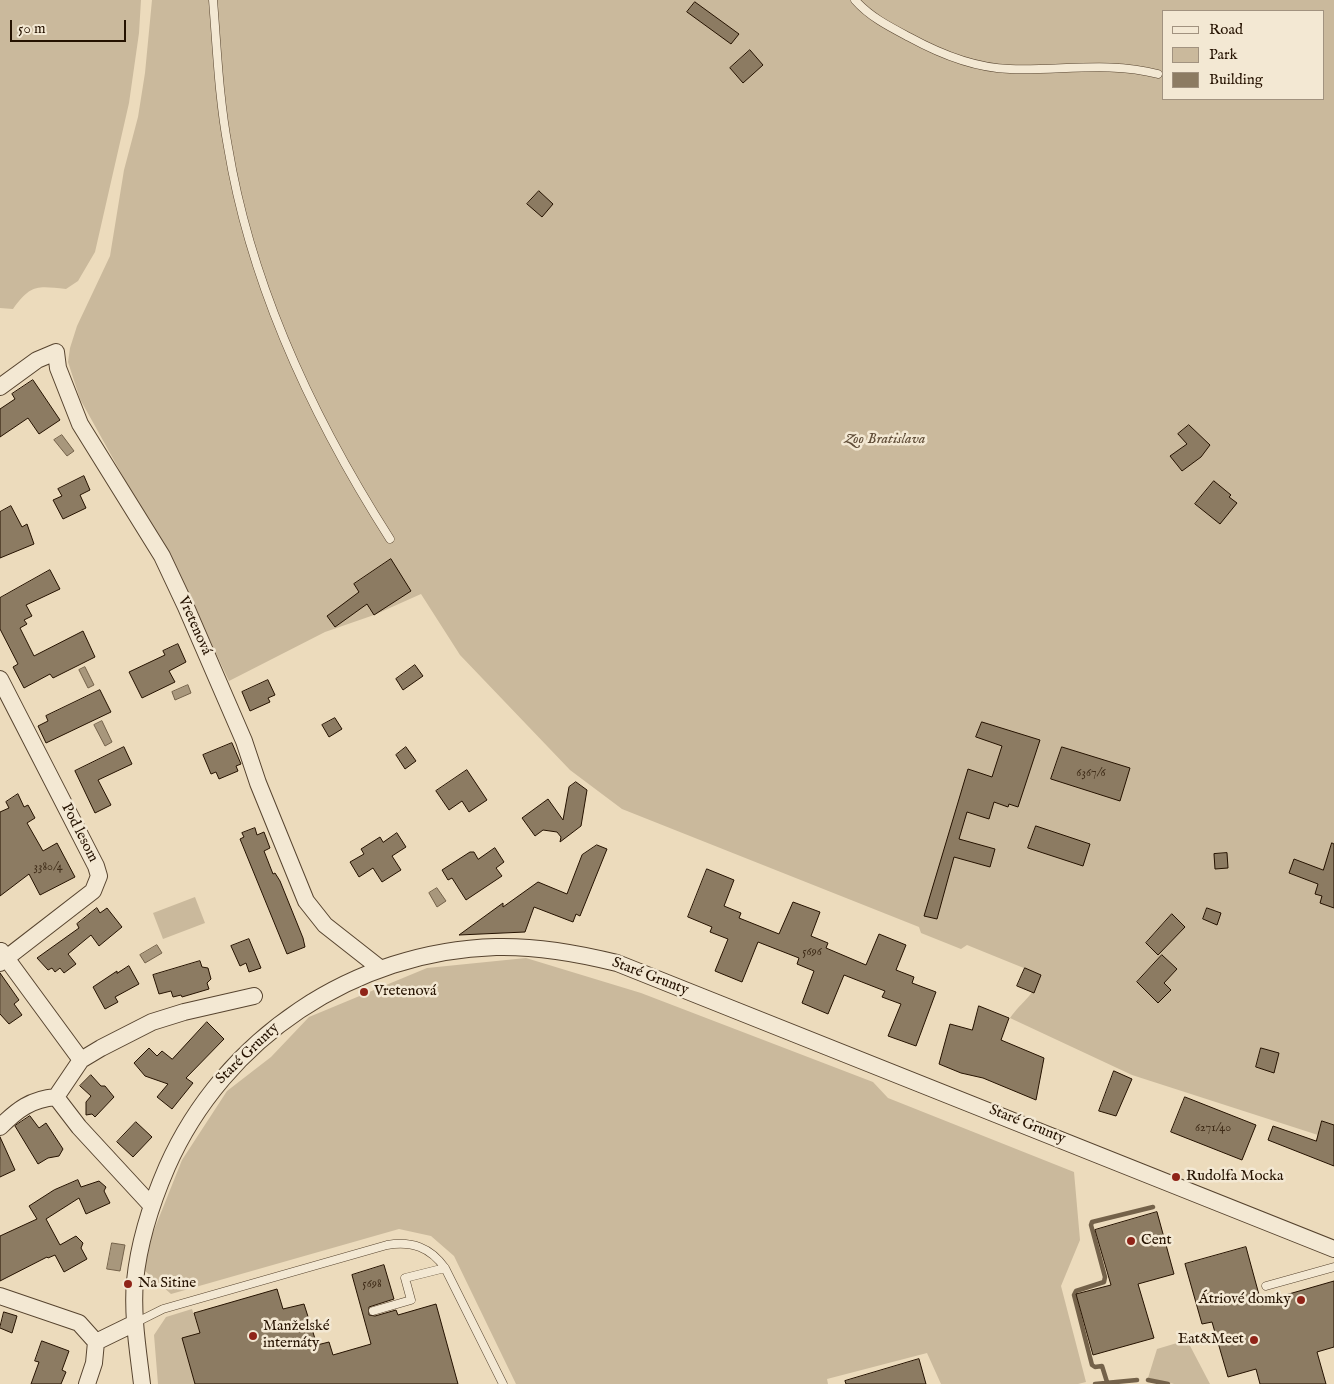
<!DOCTYPE html>
<html>
<head>
<meta charset="utf-8">
<style>
	body { margin:0 }
	#map { position:relative; width:1334px; height:1384px; overflow:hidden; background:#ecdbbc; font-family:"IM FELL English",serif }
	canvas { display:block }
	.legend { position:absolute; left:1162px; top:10px; width:162px; height:90px; box-sizing:border-box; background:#f3e8d3; border:1px solid #a1927f; margin:0; padding:6px 9px; list-style:none; font-size:15px; color:#251200 }
	.legend li { display:flex; align-items:center; gap:10px; height:25px }
	.legend b { width:25px; border:1px solid #a1927f }
	.scale { position:absolute; left:10px; top:20px; width:116px; height:22px; box-sizing:border-box; border:2px solid #251200; border-top:0; padding-left:6px; font-size:15px; line-height:18px; white-space:nowrap; color:#251200; -webkit-text-stroke:4px #f3e8d3; paint-order:stroke }
</style>
</head>
<body>
<div id="map">
<canvas width="1334" height="1384"></canvas>
<ul class="legend">
<li><b style="height:6px;background:#f3e8d3"></b>Road</li>
<li><b style="height:14px;background:#cab99c"></b>Park</li>
<li><b style="height:14px;background:#8c7b62"></b>Building</li>
</ul>
<div class="scale">50 m</div>
</div>
<script>
const ctx = document.querySelector('canvas').getContext('2d');
ctx.lineJoin = 'round';
function paint(path, color) { ctx.fillStyle = color; ctx.fill(path, 'evenodd'); }
function trace(path, color, width, dash) { ctx.strokeStyle = color; ctx.lineWidth = width; ctx.lineCap = dash ? 'butt' : 'round'; ctx.setLineDash(dash || []); ctx.stroke(path); }
function write(font, color, halo, rows, align = 'center') {
  ctx.font = font + ' "IM FELL English",serif'; ctx.lineWidth = 5; ctx.setLineDash([]); ctx.textBaseline = 'middle'; ctx.strokeStyle = halo; ctx.fillStyle = color; for (const [text, x, y, turn = 0] of rows) {
    ctx.save(); ctx.translate(x, y); ctx.rotate((+turn || 0) * Math.PI / 180); ctx.textAlign = isNaN(turn) ? turn : align; if (halo) ctx.strokeText(text, 0, 0); ctx.fillText(text, 0, 0); ctx.restore();
  }
}
const green = new Path2D(`
	M 0,0 L 141,0 L 139,33 L 129,103 L 95,252 L 78,281 L 66,289 C 37,286 31,284 13,309 L 0,308 Z
	M 152,0 L 1334,0 L 1334,1125 L 1322,1121 L 1318,1135 L 1132,1075 L 1010,1018 C 1022,1001 1034,996 1041,975 L 967,945 L 961,949 L 921,933 L 919,927 L 622,809 L 570,770 L 460,655 L 421,594 L 374,615 L 325,632 L 229,681 L 186,590 L 80,399 L 68,362 L 70,348 L 77,326 L 110,256 L 124,170 L 138,117 L 145,73 ZM 1163,11 L 1323,11 L 1323,99 L 1163,99 Z
	M 195,897 L 205,923 L 163,939 L 153,913 Z
	M 526,958 L 641,993 L 873,1082 L 888,1098 L 1074,1172 L 1080,1240 L 1061,1286 L 1086,1382 L 1078,1384 L 941,1384 L 927,1353 L 827,1379 L 828,1384 L 516,1384 L 454,1256 L 431,1236 L 399,1229 L 171,1294 L 144,1270 L 148,1245 L 182,1160 L 227,1091 L 271,1057 L 309,1017 L 427,968 Z
	M 192,1309 L 200,1333 L 182,1339 L 195,1384 L 158,1384 L 154,1335 L 166,1317 Z
	M 1187,1340 L 1210,1384 L 1174,1384 L 1148,1378 L 1157,1349 Z`);
const water = new Path2D(`
	M 62,435 L 74,451 L 67,456 L 54,440 Z
	M 85,667 L 94,685 L 88,688 L 79,670 Z
	M 188,685 L 191,693 L 175,700 L 172,692 Z
	M 102,721 L 112,742 L 105,746 L 94,725 Z
	M 437,888 L 446,901 L 437,907 L 429,893 Z
	M 157,945 L 162,953 L 145,963 L 140,955 Z
	M 112,1243 L 125,1245 L 120,1271 L 107,1269 Z`);
const stream = new Path2D(`
	M 1148,1380 L 1168,1384
	M 1107,1382 L 1102,1366 L 1095,1367 L 1092,1365 L 1074,1295 L 1076,1291 L 1104,1282 L 1105,1277 L 1091,1225 L 1092,1222 L 1153,1207
	M 1095,1384 L 1137,1380`);
const building = new Path2D(`
	M 695,2 L 739,34 L 731,44 L 687,12 Z
	M 750,50 L 763,65 L 743,83 L 730,68 Z
	M 539,191 L 553,204 L 542,217 L 527,204 Z
	M 33,380 L 60,420 L 39,434 L 28,418 L 0,437 L 0,409 L 15,399 L 12,394 Z
	M 1189,425 L 1210,445 L 1201,457 L 1182,471 L 1170,456 L 1187,444 L 1178,434 Z
	M 84,476 L 90,490 L 80,495 L 86,508 L 63,519 L 53,500 L 62,496 L 58,489 Z
	M 1214,481 L 1231,495 L 1229,497 L 1237,503 L 1220,524 L 1195,504 Z
	M 11,506 L 22,527 L 27,524 L 34,544 L 0,558 L 0,512 Z
	M 391,559 L 411,591 L 374,615 L 367,604 L 335,627 L 327,616 L 359,592 L 354,584 Z
	M 50,570 L 60,589 L 26,605 L 32,616 L 24,620 L 27,624 L 20,628 L 34,656 L 83,631 L 95,657 L 53,678 L 50,674 L 24,688 L 13,667 L 18,664 L 0,629 L 0,598 Z
	M 178,644 L 186,662 L 169,671 L 175,682 L 142,698 L 129,672 L 165,655 L 163,651 Z
	M 415,665 L 423,676 L 403,690 L 396,679 Z
	M 268,680 L 275,695 L 268,698 L 270,702 L 250,711 L 242,692 Z
	M 100,690 L 111,712 L 46,743 L 38,726 L 48,721 L 46,716 Z
	M 335,718 L 342,729 L 329,737 L 322,725 Z
	M 982,722 L 1040,740 L 1018,807 L 1009,804 L 1008,807 L 994,802 L 989,819 L 967,812 L 959,839 L 995,849 L 990,867 L 954,857 L 937,919 L 924,916 L 968,769 L 992,777 L 1002,746 L 976,737 Z
	M 232,743 L 241,764 L 236,766 L 238,771 L 219,779 L 216,772 L 211,774 L 203,755 Z
	M 124,747 L 132,764 L 98,780 L 111,805 L 95,813 L 75,771 Z
	M 406,747 L 416,761 L 405,769 L 396,755 Z
	M 1062,747 L 1130,768 L 1120,801 L 1051,779 Z
	M 467,770 L 487,800 L 469,812 L 462,801 L 449,810 L 436,791 Z
	M 576,782 L 587,790 L 581,826 L 560,842 L 561,837 L 557,832 L 543,830 L 535,836 L 522,818 L 548,799 L 563,820 L 569,787 Z
	M 18,794 L 24,807 L 28,805 L 35,818 L 27,823 L 43,851 L 57,843 L 75,877 L 40,895 L 29,874 L 0,896 L 0,812 L 9,808 L 6,802 Z
	M 1036,826 L 1090,844 L 1083,866 L 1028,848 Z
	M 255,828 L 257,835 L 264,832 L 270,848 L 264,851 L 273,874 L 275,873 L 280,881 L 303,938 L 305,947 L 287,954 L 240,839 L 244,837 L 242,833 Z
	M 397,833 L 406,847 L 392,856 L 401,870 L 382,882 L 373,868 L 359,877 L 350,862 L 364,854 L 361,849 L 380,837 L 383,842 Z
	M 1332,843 L 1334,844 L 1334,908 L 1320,903 L 1322,896 L 1315,894 L 1318,884 L 1289,873 L 1294,859 L 1323,870 Z
	M 597,845 L 607,849 L 580,916 L 576,914 L 573,922 L 534,907 L 525,932 L 459,935 L 503,903 L 503,907 L 538,882 L 567,894 L 582,855 Z
	M 495,848 L 504,862 L 496,868 L 502,876 L 466,900 L 452,878 L 448,880 L 442,870 L 470,852 L 474,852 L 478,859 Z
	M 1227,853 L 1228,868 L 1215,869 L 1214,854 Z
	M 707,869 L 734,880 L 724,906 L 741,913 L 739,918 L 779,934 L 793,902 L 820,912 L 811,936 L 828,943 L 826,948 L 866,965 L 879,934 L 906,945 L 896,970 L 914,977 L 912,983 L 936,992 L 916,1046 L 888,1036 L 901,1004 L 882,997 L 885,991 L 844,975 L 828,1014 L 802,1003 L 814,971 L 797,964 L 799,958 L 758,942 L 742,982 L 715,971 L 728,939 L 710,932 L 712,927 L 688,917 Z
	M 97,908 L 100,913 L 107,908 L 122,927 L 99,946 L 91,935 L 68,954 L 76,964 L 64,973 L 60,968 L 55,972 L 52,968 L 48,970 L 37,958 L 79,928 L 77,924 Z
	M 1207,908 L 1221,913 L 1217,925 L 1203,919 Z
	M 1172,914 L 1185,927 L 1158,955 L 1146,943 Z
	M 249,939 L 261,968 L 249,972 L 246,963 L 240,966 L 231,946 Z
	M 1162,955 L 1177,969 L 1164,983 L 1171,990 L 1158,1003 L 1137,982 Z
	M 200,961 L 202,967 L 208,968 L 211,979 L 207,983 L 209,989 L 182,997 L 181,995 L 173,997 L 171,991 L 159,994 L 153,975 Z
	M 129,966 L 139,984 L 115,997 L 118,1002 L 105,1009 L 93,987 L 117,971 L 117,973 Z
	M 1025,968 L 1041,975 L 1034,993 L 1017,986 Z
	M 0,973 L 19,1000 L 14,1004 L 22,1015 L 9,1024 L 0,1014 Z
	M 979,1006 L 1009,1018 L 1001,1040 L 1044,1058 L 1036,1100 L 983,1078 L 961,1073 L 939,1064 L 950,1024 L 972,1030 Z
	M 207,1022 L 224,1039 L 186,1078 L 193,1083 L 172,1109 L 157,1097 L 168,1084 L 145,1076 L 134,1063 L 149,1048 L 157,1056 L 162,1051 L 172,1059 Z
	M 1261,1048 L 1279,1053 L 1274,1073 L 1256,1067 Z
	M 1114,1071 L 1132,1079 L 1116,1116 L 1099,1111 Z
	M 91,1075 L 101,1086 L 105,1086 L 114,1097 L 95,1117 L 92,1114 L 86,1115 L 86,1102 L 91,1096 L 80,1086 Z
	M 1185,1097 L 1256,1125 L 1242,1160 L 1171,1132 Z
	M 30,1116 L 39,1128 L 46,1123 L 63,1149 L 59,1156 L 48,1158 L 38,1164 L 15,1126 Z
	M 1322,1121 L 1334,1125 L 1334,1166 L 1268,1140 L 1273,1126 L 1316,1141 Z
	M 136,1122 L 152,1137 L 133,1157 L 117,1142 Z
	M 0,1137 L 15,1170 L 0,1177 Z
	M 78,1180 L 81,1187 L 99,1181 L 106,1187 L 104,1191 L 110,1203 L 86,1214 L 79,1198 L 46,1219 L 60,1245 L 76,1236 L 83,1243 L 81,1248 L 87,1259 L 64,1272 L 55,1255 L 48,1258 L 47,1257 L 0,1281 L 0,1236 L 37,1219 L 29,1206 L 54,1190 Z
	M 1157,1212 L 1174,1274 L 1138,1284 L 1154,1338 L 1093,1355 L 1076,1294 L 1111,1285 L 1095,1230 Z
	M 1246,1247 L 1261,1302 L 1334,1281 L 1334,1347 L 1317,1352 L 1326,1384 L 1260,1384 L 1256,1369 L 1228,1377 L 1212,1322 L 1202,1324 L 1185,1264 Z
	M 384,1265 L 394,1299 L 369,1307 L 369,1315 L 375,1316 L 396,1310 L 398,1315 L 436,1304 L 458,1384 L 195,1384 L 182,1338 L 200,1333 L 194,1313 L 277,1289 L 283,1309 L 304,1304 L 317,1345 L 329,1342 L 333,1355 L 371,1344 L 352,1275 Z
	M 4,1312 L 17,1316 L 12,1333 L 0,1328 Z
	M 42,1341 L 69,1351 L 62,1370 L 66,1372 L 61,1384 L 31,1384 L 39,1362 L 35,1361 Z
	M 919,1359 L 926,1384 L 846,1384 L 845,1381 Z`);
const service = new Path2D(`
	M 213,0 C 217,49 219,99 228,147 C 251,287 314,420 390,539
	M 855,0 C 870,17 890,27 909,37 C 940,54 974,68 1010,69 C 1059,71 1110,61 1158,74
	M 1266,1286 L 1334,1267
	M 373,1311 L 411,1300 L 405,1278 L 445,1268
	M 135,1323 L 163,1309 L 387,1245 C 412,1241 430,1247 445,1268 L 503,1384`);
const minor = new Path2D(`
	M 0,387 L 37,360 L 56,352 L 58,368 L 80,424 L 162,556 L 186,607 L 244,741 L 258,783 L 306,901 L 325,925 L 381,969
	M 0,679 L 96,866 L 99,876 L 93,891 L 0,963
	M 1,951 L 81,1060
	M 56,1097 L 79,1127 L 151,1205
	M 0,1127 C 17,1110 31,1099 56,1097 L 81,1060 L 101,1048 L 152,1022 L 184,1012 L 254,996
	M 0,1296 L 79,1323 L 96,1342
	M 87,1384 L 94,1363 L 96,1342 L 135,1323
	M 142,1384 C 138,1350 132,1315 135,1281 C 139,1241 151,1204 167,1167 C 224,1038 354,951 496,947 C 537,946 577,953 617,963 L 1334,1249`);
const markers = [
	[364,992,5,"#8f2418"],
	[1176,1177,5,"#8f2418"],
	[1131,1241,5,"#8f2418"],
	[128,1284,5,"#8f2418"],
	[1301,1300,5,"#8f2418"],
	[253,1336,5,"#8f2418"],
	[1254,1340,5,"#8f2418"]
];
const numberNames = [
	["6367/6",1091,774],
	["3380/4",48,868],
	["5696",812,953],
	["6271/40",1213,1129],
	["5698",372,1285]
];
const parkNames = [
	["Zoo Bratislava",885,440]
];
const streetNames = [
	["Vretenová",194,626,66],
	["Pod lesom",79,833,63],
	["Staré Grunty",650,977,21],
	["Staré Grunty",248,1054,-44],
	["Staré Grunty",1027,1125,22]
];
const poiNames = [
	["Vretenová",374,992],
	["Rudolfa Mocka",1186,1177],
	["Cent",1141,1241],
	["Na Sitine",138,1284],
	["Átriové domky",1291,1300,"right"],
	["Manželské",263,1327],
	["internáty",263,1344],
	["Eat&Meet",1244,1340,"right"]
];
paint(green, '#cab99c');
paint(water, '#a8977c');
trace(water, '#74624a', 1);
trace(stream, '#74624a', 4.5);
paint(building, '#8c7b62');
trace(building, '#251200', 1);
trace(service, '#57442f', 9);
trace(minor, '#57442f', 18);
trace(service, '#f3e8d3', 8);
trace(minor, '#f3e8d3', 16);
for (const [x, y, r, color] of markers) { const dot = new Path2D(); dot.arc(x, y, r, 0, 2 * Math.PI); ctx.fillStyle = color; ctx.fill(dot); trace(dot, '#f3e8d3', 2); }
write('12px', '#3f2c18', null, numberNames);
write('italic 15px', '#5f4c37', '#f3e8d3', parkNames);
write('15px', '#251200', '#f3e8d3', streetNames);
write('15px', '#251200', '#f3e8d3', poiNames, 'left');
</script>
</body>
</html>
